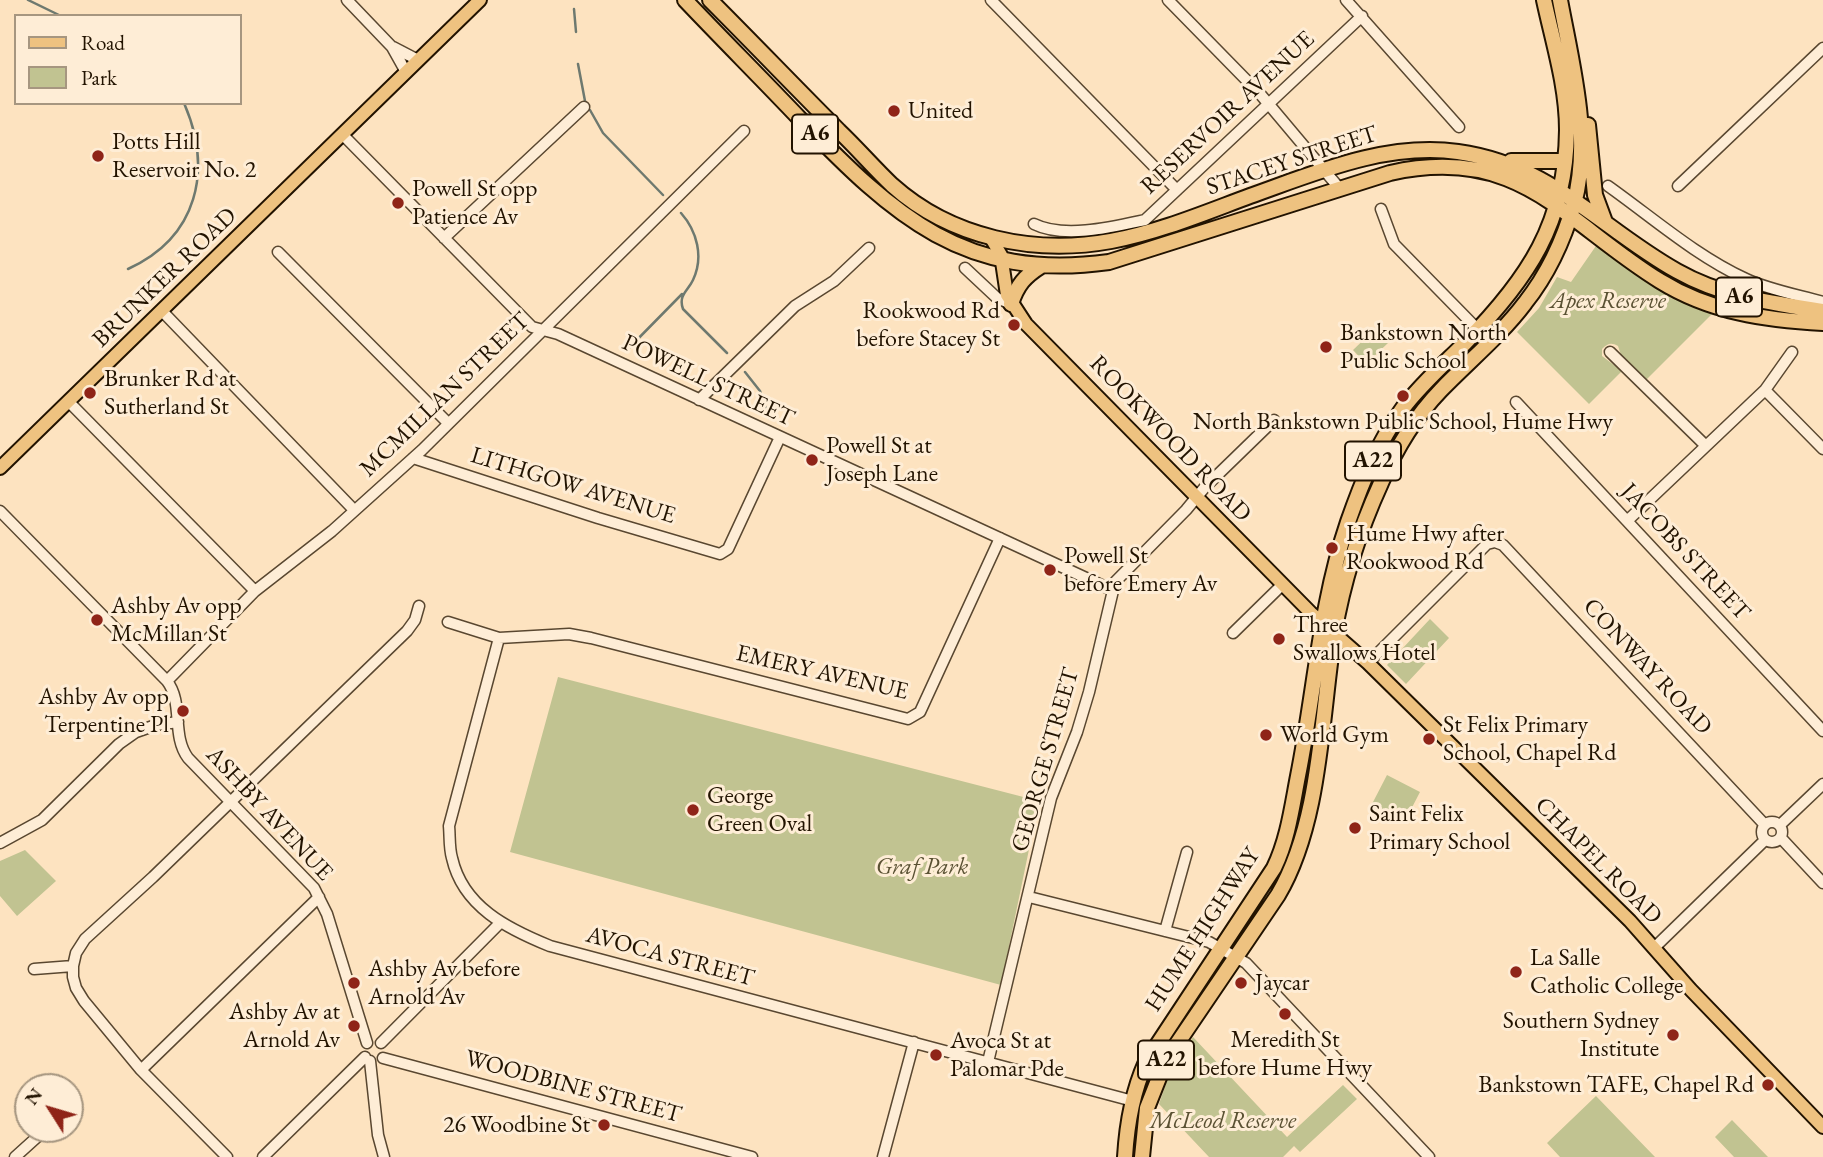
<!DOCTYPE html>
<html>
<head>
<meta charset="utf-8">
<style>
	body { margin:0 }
	#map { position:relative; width:1823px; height:1157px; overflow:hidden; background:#fde3c0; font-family:"EB Garamond",serif }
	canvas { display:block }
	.legend { position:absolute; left:14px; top:14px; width:228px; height:91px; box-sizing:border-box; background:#feedd6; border:2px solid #a69680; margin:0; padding:9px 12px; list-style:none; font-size:21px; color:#221300 }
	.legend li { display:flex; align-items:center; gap:14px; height:35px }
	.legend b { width:35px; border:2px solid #a69680 }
	.north { position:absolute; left:14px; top:1073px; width:70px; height:70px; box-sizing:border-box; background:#feedd6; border:2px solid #a69680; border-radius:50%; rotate:307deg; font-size:19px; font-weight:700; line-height:28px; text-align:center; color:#221300 }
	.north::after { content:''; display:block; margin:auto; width:24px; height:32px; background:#8f2418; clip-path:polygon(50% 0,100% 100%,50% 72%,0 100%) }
</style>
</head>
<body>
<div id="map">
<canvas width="1823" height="1157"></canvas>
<ul class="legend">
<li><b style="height:9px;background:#eec280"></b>Road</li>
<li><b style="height:19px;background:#c1c391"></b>Park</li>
</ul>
<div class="north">N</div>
</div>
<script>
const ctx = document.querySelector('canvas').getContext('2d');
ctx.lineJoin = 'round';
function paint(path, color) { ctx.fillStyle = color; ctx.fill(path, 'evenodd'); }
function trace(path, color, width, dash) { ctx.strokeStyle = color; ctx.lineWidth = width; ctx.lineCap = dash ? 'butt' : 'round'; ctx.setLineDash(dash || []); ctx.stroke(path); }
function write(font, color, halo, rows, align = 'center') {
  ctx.font = font + ' "EB Garamond",serif'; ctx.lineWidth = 6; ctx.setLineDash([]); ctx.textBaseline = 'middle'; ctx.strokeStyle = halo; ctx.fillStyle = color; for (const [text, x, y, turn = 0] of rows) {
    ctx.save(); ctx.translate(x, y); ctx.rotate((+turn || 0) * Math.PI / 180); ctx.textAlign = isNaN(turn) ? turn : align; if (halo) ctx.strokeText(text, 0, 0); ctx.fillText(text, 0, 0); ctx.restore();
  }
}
const green = new Path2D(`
	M 1598,243 L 1685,302 L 1712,314 L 1646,380 L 1621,355 L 1618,346 C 1611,342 1607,344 1602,349 L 1602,356 L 1622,371 L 1589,404 L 1517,332 L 1539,308 L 1557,277 L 1571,282 Z
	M 1375,329 L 1388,343 L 1366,364 L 1353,350 Z
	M 1430,619 L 1449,638 L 1406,684 L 1387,665 Z
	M 558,677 L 1039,801 L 1001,985 L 510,852 Z
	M 1387,775 L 1420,792 L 1405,821 L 1372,804 Z
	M 25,850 L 56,881 L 17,916 L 0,896 L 0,861 Z
	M 1193,1037 L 1287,1137 L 1343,1085 L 1357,1099 L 1300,1152 L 1294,1146 L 1283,1157 L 1209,1157 L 1159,1104 L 1169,1075 Z
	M 1596,1096 L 1655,1157 L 1560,1157 L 1547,1143 Z
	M 1732,1120 L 1768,1157 L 1734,1157 L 1715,1137 Z`);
const stream = new Path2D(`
	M 28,0 L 61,16
	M 574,9 L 576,32
	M 578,64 L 585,101
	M 590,110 L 603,133 L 663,195
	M 681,213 C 697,231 704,257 693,280 C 688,291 678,295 683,309 L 727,353
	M 128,269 C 198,237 213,170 184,103
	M 626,351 L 682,294
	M 745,372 L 760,391 L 769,418`);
const minor = new Path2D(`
	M 347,0 L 392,47 L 406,72
	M 991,0 L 1177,190
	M 1168,0 L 1261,95 L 1340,189
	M 1346,0 L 1459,127
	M 393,47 L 418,60
	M 342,134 L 532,327 L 558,334 L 1112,590
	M 1608,186 C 1653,218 1696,256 1746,279 C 1770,290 1798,295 1823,302
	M 1678,186 L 1823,48
	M 1381,209 L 1394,244 L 1490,342
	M 1034,224 C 1064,239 1113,227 1145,220 L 1362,16
	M 444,238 L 584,107
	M 278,252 L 448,423
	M 965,268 L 997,298 L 1011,304
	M 162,311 L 354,510
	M 1610,352 L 1706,446
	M 1765,390 L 1823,449
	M 699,400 L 795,306 L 834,281 L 869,248
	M 68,401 L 255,591
	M 1516,402 L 1823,731
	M 413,458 L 598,518 L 720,554 L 728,549 L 780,437
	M 0,511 L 167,681 C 184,703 171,735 188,758 L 314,888 L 327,914 L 367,1043
	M 1627,521 L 1765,390 L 1792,352
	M 448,622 L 499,638 L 569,634 L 591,638 L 908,719 L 920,712 L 1000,538
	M 1233,633 L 1282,585
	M 499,638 L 449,826 C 450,836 449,848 452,858 C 463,907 508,929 550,946 L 1133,1101
	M 1368,663 L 1487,544 L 1495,542 L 1503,545 L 1765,825
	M 167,681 L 255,591 L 332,531 L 422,450 L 744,131
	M1762 832a10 10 0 1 1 20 0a10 10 0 1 1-20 0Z
	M 1780,825 L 1823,784
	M 1781,838 L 1823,883
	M 0,843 L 42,820 L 119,744 L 136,732 L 156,725 L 178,722
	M 1029,897 L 1209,942 L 1246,963 L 1429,1157
	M 1165,931 L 1187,852
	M 1655,947 L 1765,840
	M 34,969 L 73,966
	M 381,1043 L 500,923
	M 383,1058 L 752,1157
	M 370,1061 L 378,1135 L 384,1157
	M 988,1062 L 1051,798 L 1077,732 L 1089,692 L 1115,582 L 1186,510 L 1205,487 L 1274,420
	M 141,1070 L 319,897
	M 15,1157 L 46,1129
	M 227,1157 L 141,1070 L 84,1001 L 76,988 L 73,977 L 73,966 L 76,953 L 85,939 L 153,877 L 407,631 L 415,620 L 419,606
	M 263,1157 L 365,1057
	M 883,1157 L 914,1042`);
const major = new Path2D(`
	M 991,238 L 1001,255 L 1007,295 L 1026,324 L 1311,613 L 1368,663 L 1630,921 L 1691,990 L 1823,1127
	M 0,468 L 480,0`);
const highway = new Path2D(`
	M 685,0 C 723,40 762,79 800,119 C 894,216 965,282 1109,262 L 1390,173 C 1520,144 1563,221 1660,281 C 1710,312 1765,320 1823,323
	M 710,0 C 753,43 796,88 839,131 C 857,148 874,168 892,185 C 951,238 1034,255 1111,241 C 1159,232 1204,213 1250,196 C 1315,173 1386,142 1458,152 C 1552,165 1600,228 1677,271 C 1723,297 1772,303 1823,311
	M 1588,125 L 1595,195 L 1605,222
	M 1511,161 L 1565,161
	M 1011,304 C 1017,285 1025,276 1041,266
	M 1125,1157 C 1127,1124 1132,1093 1146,1062 L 1274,868 C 1288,839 1292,807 1298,776 C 1315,691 1320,604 1348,522 C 1362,482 1378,442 1403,408 C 1421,384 1444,364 1465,343 C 1528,279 1566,223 1567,130 C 1567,86 1553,42 1544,0
	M 1142,1157 L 1147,1108 L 1166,1060 L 1278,895 C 1321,822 1321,717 1334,634 C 1343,581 1359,531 1381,483 C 1396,448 1415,417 1441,390 C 1469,361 1501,335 1525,303 C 1548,274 1564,239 1574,204 C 1592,138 1572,65 1560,0`);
const markers = [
	[894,111,7,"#8f2418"],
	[98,156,7,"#8f2418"],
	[398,203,7,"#8f2418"],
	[1014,325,7,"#8f2418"],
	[1326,347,7,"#8f2418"],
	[90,393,7,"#8f2418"],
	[1403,396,7,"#8f2418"],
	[812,460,7,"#8f2418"],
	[1332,548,7,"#8f2418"],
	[1050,570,7,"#8f2418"],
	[97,620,7,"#8f2418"],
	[1279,639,7,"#8f2418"],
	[183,711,7,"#8f2418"],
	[1266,735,7,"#8f2418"],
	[1429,739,7,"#8f2418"],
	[693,810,7,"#8f2418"],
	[1355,828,7,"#8f2418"],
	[1516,972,7,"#8f2418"],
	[354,983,7,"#8f2418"],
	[1241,983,7,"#8f2418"],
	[1285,1014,7,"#8f2418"],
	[354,1026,7,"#8f2418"],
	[1673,1035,7,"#8f2418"],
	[936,1055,7,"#8f2418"],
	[1768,1085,7,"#8f2418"],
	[604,1125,7,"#8f2418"]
];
const shields = [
	[815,134,46],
	[1739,297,46],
	[1373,461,56],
	[1166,1060,56]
];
const shieldNames = [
	["A6",815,134],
	["A6",1739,297],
	["A22",1373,461],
	["A22",1166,1060]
];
const poiNames = [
	["United",908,111],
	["Potts Hill",112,142],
	["Reservoir No. 2",112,170],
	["Powell St opp",412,189],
	["Patience Av",412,217],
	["Rookwood Rd",1000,311,"right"],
	["before Stacey St",1000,339,"right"],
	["Bankstown North",1340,333],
	["Public School",1340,361],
	["Brunker Rd at",104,379],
	["Sutherland St",104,407],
	["North Bankstown Public School, Hume Hwy",1403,422,"center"],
	["Powell St at",826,446],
	["Joseph Lane",826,474],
	["Hume Hwy after",1346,534],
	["Rookwood Rd",1346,562],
	["Powell St",1064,556],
	["before Emery Av",1064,584],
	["Ashby Av opp",111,606],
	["McMillan St",111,634],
	["Three",1293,625],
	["Swallows Hotel",1293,653],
	["Ashby Av opp",169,697,"right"],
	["Terpentine Pl",169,725,"right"],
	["St Felix Primary",1443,725],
	["School, Chapel Rd",1443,753],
	["World Gym",1280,735],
	["George",707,796],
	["Green Oval",707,824],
	["Saint Felix",1369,814],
	["Primary School",1369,842],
	["La Salle",1530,958],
	["Catholic College",1530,986],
	["Ashby Av before",368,969],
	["Arnold Av",368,997],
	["Jaycar",1255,983],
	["Ashby Av at",340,1012,"right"],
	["Arnold Av",340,1040,"right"],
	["Southern Sydney",1659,1021,"right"],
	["Institute",1659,1049,"right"],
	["Meredith St",1285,1040,"center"],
	["before Hume Hwy",1285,1068,"center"],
	["Avoca St at",950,1041],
	["Palomar Pde",950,1069],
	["Bankstown TAFE, Chapel Rd",1754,1085,"right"],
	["26 Woodbine St",590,1125,"right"]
];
const streetNames = [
	["RESERVOIR AVENUE",1228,113,-43],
	["STACEY STREET",1292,161,-18],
	["BRUNKER ROAD",165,278,-44],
	["POWELL STREET",708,381,25],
	["MCMILLAN STREET",445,395,-44],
	["ROOKWOOD ROAD",1170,439,46],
	["LITHGOW AVENUE",573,486,17],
	["JACOBS STREET",1685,552,47],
	["CONWAY ROAD",1647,667,47],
	["EMERY AVENUE",822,673,13],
	["GEORGE STREET",1046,760,-74],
	["ASHBY AVENUE",269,814,47],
	["CHAPEL ROAD",1598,861,45],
	["HUME HIGHWAY",1203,930,-57],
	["AVOCA STREET",670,957,15],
	["WOODBINE STREET",573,1087,15]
];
const parkNames = [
	["Apex Reserve",1608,301],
	["Graf Park",922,867],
	["McLeod Reserve",1223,1121]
];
paint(green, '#c1c391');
trace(stream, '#6e796f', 2.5);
trace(minor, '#594730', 13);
trace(major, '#221300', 16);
trace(highway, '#221300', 18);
trace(minor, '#feedd6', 10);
trace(major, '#eec280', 12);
trace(highway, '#eec280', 14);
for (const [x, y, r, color] of markers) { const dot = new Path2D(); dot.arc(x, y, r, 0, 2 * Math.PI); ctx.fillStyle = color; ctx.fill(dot); trace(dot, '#feedd6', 2.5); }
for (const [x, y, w] of shields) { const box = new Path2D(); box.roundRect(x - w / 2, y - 19.5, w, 39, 5); ctx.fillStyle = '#feedd6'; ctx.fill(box); trace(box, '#221300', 2); }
write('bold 23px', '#221300', null, shieldNames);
write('24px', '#221300', '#feedd6', poiNames, 'left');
write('24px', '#221300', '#feedd6', streetNames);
write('italic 24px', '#5a5133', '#feedd6', parkNames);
</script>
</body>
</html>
